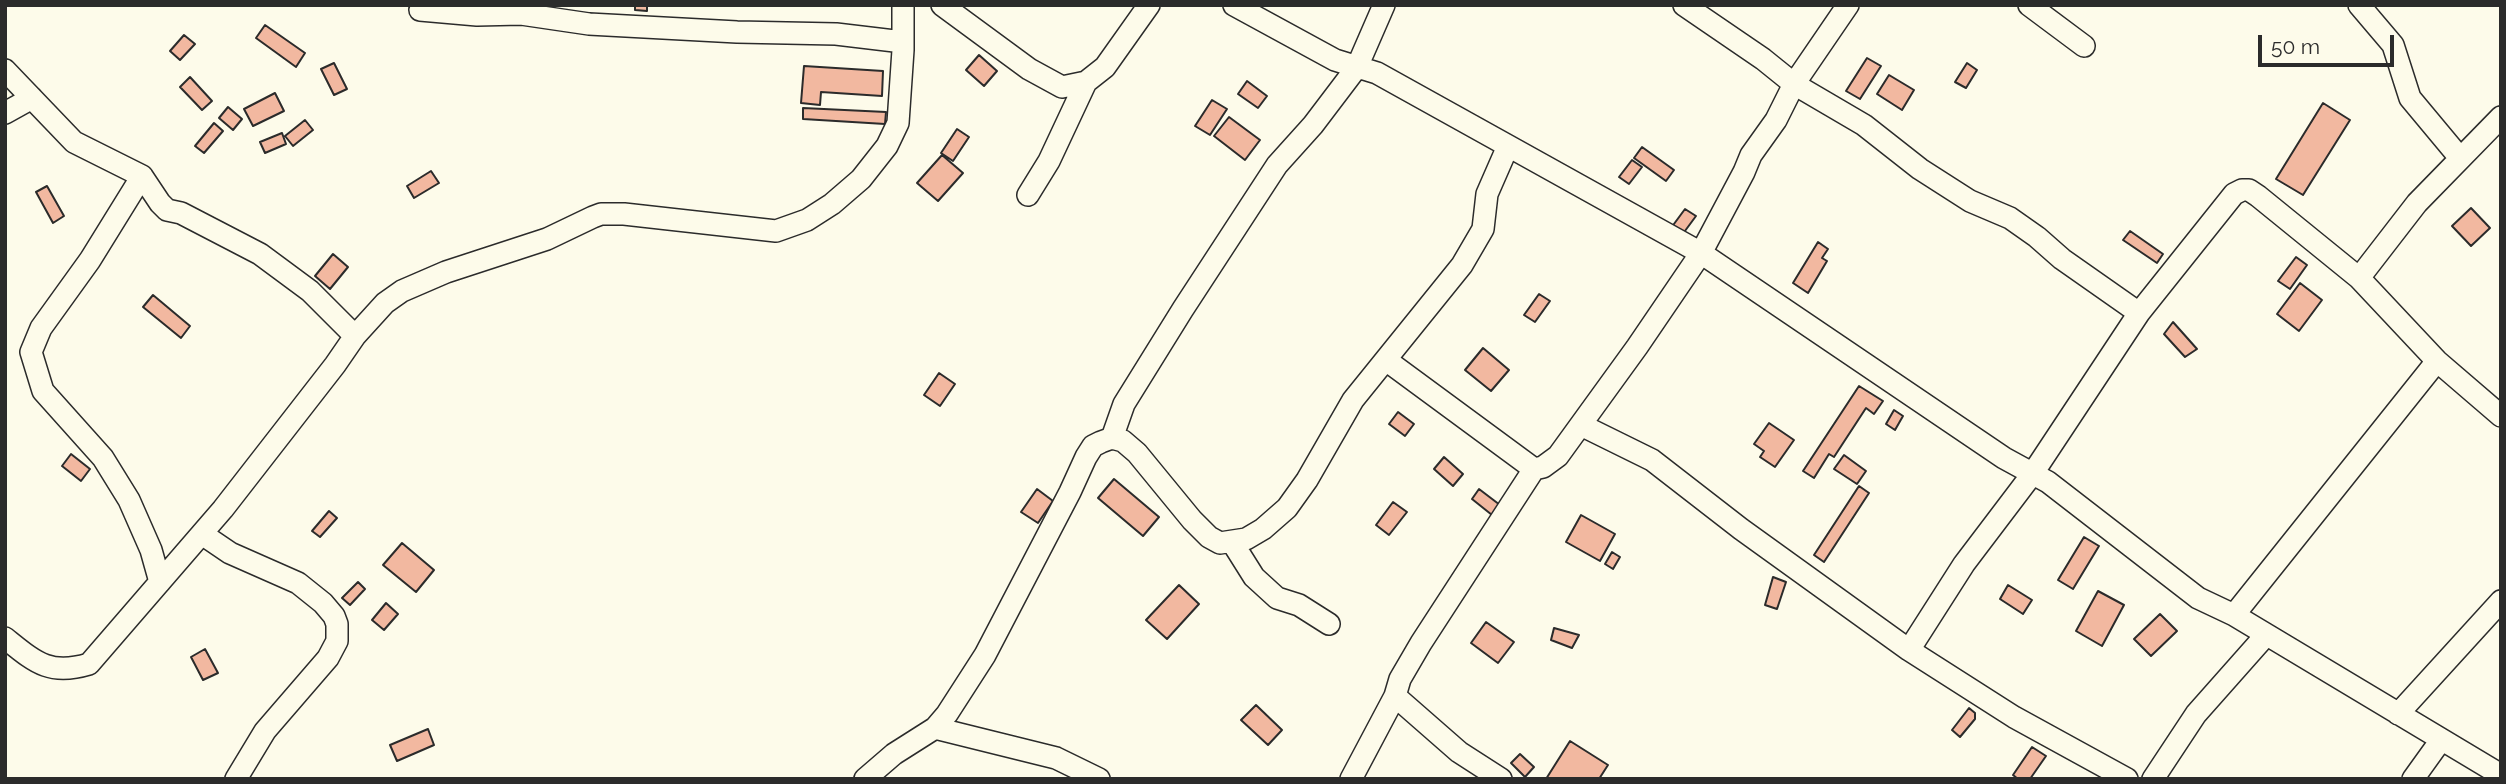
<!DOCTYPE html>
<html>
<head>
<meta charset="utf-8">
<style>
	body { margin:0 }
	#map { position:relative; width:2506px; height:784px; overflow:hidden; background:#fdfbea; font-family:Raleway,sans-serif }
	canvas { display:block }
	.frame { position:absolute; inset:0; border:7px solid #2b2b2b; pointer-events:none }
	.scale { position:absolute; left:2258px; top:35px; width:136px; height:32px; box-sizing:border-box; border:4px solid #2b2b2b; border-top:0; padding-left:9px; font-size:21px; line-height:24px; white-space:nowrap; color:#2b2b2b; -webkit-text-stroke:5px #fdfbea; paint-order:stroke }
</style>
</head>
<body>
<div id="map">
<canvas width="2506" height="784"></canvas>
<div class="frame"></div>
<div class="scale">50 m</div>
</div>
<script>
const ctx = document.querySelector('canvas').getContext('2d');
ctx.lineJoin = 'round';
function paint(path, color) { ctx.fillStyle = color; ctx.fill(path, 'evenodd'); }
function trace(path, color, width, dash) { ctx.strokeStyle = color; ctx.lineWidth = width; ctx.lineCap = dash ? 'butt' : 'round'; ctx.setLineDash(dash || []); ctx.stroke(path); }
const building = new Path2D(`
	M 635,5 L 647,5 L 647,11 L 635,10 Z
	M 265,25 L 305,53 L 296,67 L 256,38 Z
	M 184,35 L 195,44 L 180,60 L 170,51 Z
	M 979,55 L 997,71 L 984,86 L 966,70 Z
	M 1867,58 L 1881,66 L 1860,99 L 1846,91 Z
	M 334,63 L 347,89 L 334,95 L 321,69 Z
	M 1967,63 L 1977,70 L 1966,88 L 1955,82 Z
	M 804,66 L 883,71 L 882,96 L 821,92 L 820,105 L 801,103 Z
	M 1889,75 L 1914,90 L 1902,110 L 1877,94 Z
	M 190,77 L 212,101 L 202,110 L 180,87 Z
	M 1247,81 L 1267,96 L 1258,108 L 1238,94 Z
	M 275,93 L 284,111 L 253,126 L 244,109 Z
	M 1212,100 L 1227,109 L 1210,135 L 1195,126 Z
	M 2323,103 L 2350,120 L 2303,195 L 2276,179 Z
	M 228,107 L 242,119 L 233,130 L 219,118 Z
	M 803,108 L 886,112 L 885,124 L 803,119 Z
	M 1229,117 L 1260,140 L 1245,160 L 1214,136 Z
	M 305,120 L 313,130 L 293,146 L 285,136 Z
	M 214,123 L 223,131 L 204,153 L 195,146 Z
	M 957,129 L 969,137 L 953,161 L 941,153 Z
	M 282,133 L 286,144 L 265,153 L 260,142 Z
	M 1642,147 L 1674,170 L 1666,181 L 1634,158 Z
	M 942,155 L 963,173 L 938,201 L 917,183 Z
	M 1632,160 L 1642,167 L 1629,184 L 1619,177 Z
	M 431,171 L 439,183 L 414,198 L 407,186 Z
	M 47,186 L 64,216 L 53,223 L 36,192 Z
	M 2471,208 L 2490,228 L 2471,246 L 2452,226 Z
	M 1685,209 L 1696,216 L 1682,235 L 1671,228 Z
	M 2130,231 L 2163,254 L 2157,263 L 2123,240 Z
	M 1818,242 L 1828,249 L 1822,258 L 1827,261 L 1808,293 L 1793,283 Z
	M 333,254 L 348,267 L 330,289 L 315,276 Z
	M 2296,257 L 2307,265 L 2290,289 L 2278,281 Z
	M 2300,283 L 2322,300 L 2299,331 L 2277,314 Z
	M 1539,294 L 1550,301 L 1535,322 L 1524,315 Z
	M 153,295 L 190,326 L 181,338 L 143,307 Z
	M 2173,322 L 2197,349 L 2185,357 L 2164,334 Z
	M 1483,348 L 1509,370 L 1491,391 L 1465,370 Z
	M 939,373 L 955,384 L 940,406 L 924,395 Z
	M 1859,386 L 1883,401 L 1874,414 L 1866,408 L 1834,457 L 1829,454 L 1814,478 L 1803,471 Z
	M 1894,410 L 1903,416 L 1895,430 L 1886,424 Z
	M 1398,412 L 1414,424 L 1405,436 L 1389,424 Z
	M 1769,423 L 1794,440 L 1775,467 L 1760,457 L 1764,451 L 1754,444 Z
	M 71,454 L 90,469 L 81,481 L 62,466 Z
	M 1844,455 L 1866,471 L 1857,484 L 1834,469 Z
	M 1444,457 L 1463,474 L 1453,486 L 1434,469 Z
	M 1114,479 L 1159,517 L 1143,536 L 1098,498 Z
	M 1859,486 L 1869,493 L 1824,562 L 1814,555 Z
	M 1037,489 L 1053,501 L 1038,523 L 1021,512 Z
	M 1479,489 L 1500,505 L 1492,515 L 1472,499 Z
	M 1393,502 L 1407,512 L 1389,535 L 1376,525 Z
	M 329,511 L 337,518 L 320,537 L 312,531 Z
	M 1581,515 L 1615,534 L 1600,561 L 1566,542 Z
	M 2084,537 L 2099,546 L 2073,589 L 2058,580 Z
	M 402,543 L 434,570 L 416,592 L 383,565 Z
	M 1612,552 L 1620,557 L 1613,569 L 1605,564 Z
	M 1773,577 L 1786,582 L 1777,609 L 1765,605 Z
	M 358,582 L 365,589 L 350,605 L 342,598 Z
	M 1179,585 L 1199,604 L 1167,639 L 1146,620 Z
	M 2008,585 L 2032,600 L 2023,614 L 2000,599 Z
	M 2098,591 L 2124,605 L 2102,646 L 2076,631 Z
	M 386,603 L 398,614 L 384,630 L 372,620 Z
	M 2160,614 L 2177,631 L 2151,656 L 2134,639 Z
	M 1486,622 L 1514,642 L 1498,663 L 1471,643 Z
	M 1554,628 L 1579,635 L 1572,648 L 1551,640 Z
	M 205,649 L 218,673 L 203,680 L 191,657 Z
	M 1256,705 L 1282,730 L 1268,745 L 1241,720 Z
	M 1969,708 L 1975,713 L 1975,719 L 1960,737 L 1952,730 Z
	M 428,729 L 434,745 L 397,761 L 390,745 Z
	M 1570,741 L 1608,765 L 1599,779 L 1546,779 Z
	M 2032,747 L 2046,756 L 2030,779 L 2018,779 L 2013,775 Z
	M 1520,754 L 1534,767 L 1525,777 L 1511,763 Z`);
const minor = new Path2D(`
	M 942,5 L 1029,69 L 1062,87 L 1086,82 L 1105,67 L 1149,5
	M 1234,5 L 1335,60 L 1377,73 L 1701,253 L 2004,458 L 2048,482 L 2198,598 L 2234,615 L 2501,775
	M 1684,5 L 1763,59 L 1794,84 L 1864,125 L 1920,169 L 1970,201 L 2010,218 L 2037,237 L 2062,259 L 2139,313
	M 2029,5 L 2084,46
	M 2359,5 L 2393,45 L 2410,98 L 2460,158
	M 420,10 L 477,15 L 521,14 L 589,24 L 737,32 L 836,34 L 903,42
	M 5,70 L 74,142 L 142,176 L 160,203 L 167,210 L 181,213 L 260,254 L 310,291 L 355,336
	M 5,113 L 32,98
	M 142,176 L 90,260 L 41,328 L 31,352 L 43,391 L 103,458 L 129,500 L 151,550 L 160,582
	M 1028,195 L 1049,161 L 1086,82
	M 2359,278 L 2417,203 L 2501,117
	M 1386,360 L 1534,469
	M 1581,425 L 1652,460 L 1741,529 L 1909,650 L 2014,717 L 2127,779
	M 1112,438 L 1124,404 L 1183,309 L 1277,165 L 1313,125 L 1357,67 L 1384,5
	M 202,534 L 230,553 L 298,583 L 323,603 L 334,616 L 337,624 L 337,641 L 328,658 L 265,731 L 236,779
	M 1232,542 L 1254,577 L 1277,598 L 1299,605 L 1329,624
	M 2234,615 L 2437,361
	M 5,638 C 35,662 49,676 89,664 L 223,509 L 335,365 L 355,336 L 385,303 L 402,291 L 446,272 L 547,239 L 593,217 L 601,214 L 624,214 L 776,231 L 807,220 L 832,204 L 861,179 L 887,146 L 898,123 L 903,50 L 903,5
	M 1909,650 L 1964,564 L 2033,473 L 2139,313 L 2234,194 L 2242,190 L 2249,190 L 2258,196 L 2359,278 L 2437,361 L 2501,416
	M 1395,696 L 1459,752 L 1501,779
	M 2398,714 L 2501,601
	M 935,728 L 1056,758 L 1099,779
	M 865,779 L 894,754 L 935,728 L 947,714 L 985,655 L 1070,492 L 1086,457 L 1093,446 L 1101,442 L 1112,438 L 1123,441 L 1137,453 L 1192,520 L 1209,537 L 1220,543 L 1246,539 L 1263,529 L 1287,508 L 1307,480 L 1353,400 L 1462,265 L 1483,229 L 1487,194 L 1508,146
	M 1351,779 L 1395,696 L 1400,679 L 1421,643 L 1534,469 L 1543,467 L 1558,456 L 1637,347 L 1701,253 L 1744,172 L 1751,155 L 1776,120 L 1794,84 L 1848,5
	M 2153,779 L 2196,714 L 2266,635
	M 2413,779 L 2441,740`);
paint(building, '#f2b8a0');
trace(building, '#2b2b2b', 2);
trace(minor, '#2b2b2b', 24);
trace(minor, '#fdfbea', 21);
</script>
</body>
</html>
